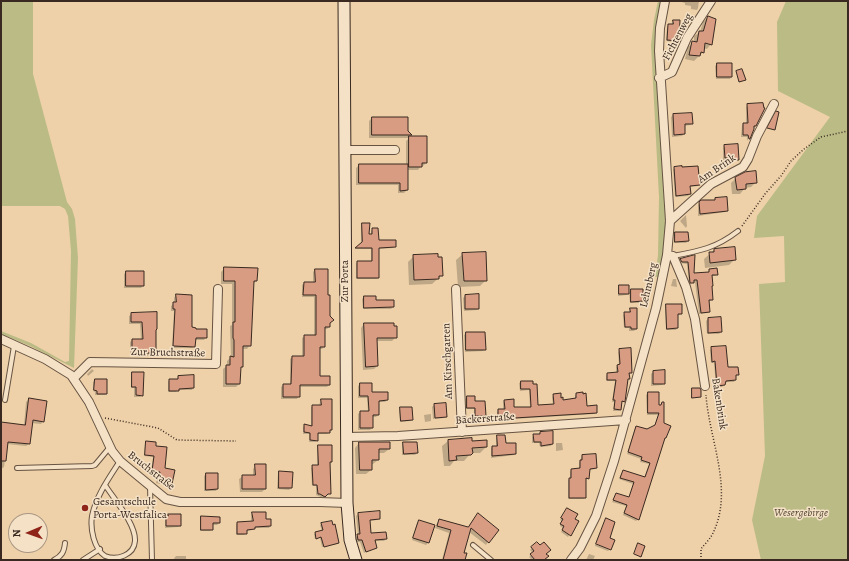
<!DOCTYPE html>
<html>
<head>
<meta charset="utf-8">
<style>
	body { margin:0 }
	#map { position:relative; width:849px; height:561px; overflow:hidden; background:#eed1a8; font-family:Alegreya,serif }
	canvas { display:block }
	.frame { position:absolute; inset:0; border:2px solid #392920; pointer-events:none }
	.north { position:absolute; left:8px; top:513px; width:40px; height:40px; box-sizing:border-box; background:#f4e1c6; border:1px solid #a99784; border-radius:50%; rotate:268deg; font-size:11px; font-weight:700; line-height:16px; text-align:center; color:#392920 }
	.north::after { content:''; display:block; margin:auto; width:14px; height:18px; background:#8f2418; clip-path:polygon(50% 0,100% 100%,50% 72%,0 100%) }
</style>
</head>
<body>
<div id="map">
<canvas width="849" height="561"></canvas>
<div class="frame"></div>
<div class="north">N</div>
</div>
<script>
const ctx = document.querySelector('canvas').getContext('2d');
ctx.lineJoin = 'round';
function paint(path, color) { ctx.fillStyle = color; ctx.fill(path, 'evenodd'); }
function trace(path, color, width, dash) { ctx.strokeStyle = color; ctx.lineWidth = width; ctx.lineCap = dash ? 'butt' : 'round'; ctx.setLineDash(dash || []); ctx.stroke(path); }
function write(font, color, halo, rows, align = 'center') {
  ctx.font = font + ' Alegreya,serif'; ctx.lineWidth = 3; ctx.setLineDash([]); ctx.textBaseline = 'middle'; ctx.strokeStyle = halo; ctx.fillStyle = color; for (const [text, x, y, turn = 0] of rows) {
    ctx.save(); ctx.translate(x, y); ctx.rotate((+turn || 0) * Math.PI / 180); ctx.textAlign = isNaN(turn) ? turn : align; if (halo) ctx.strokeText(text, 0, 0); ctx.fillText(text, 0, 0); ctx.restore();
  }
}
const green = new Path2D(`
	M 1,1 L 33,1 L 33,74 L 67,202 L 72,209 L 75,219 L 78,258 L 74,368 L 30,346 L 1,334 L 1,331 L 31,343 L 65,362 L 69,361 L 71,251 L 68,216 L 65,209 L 60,206 L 1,206 Z
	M 658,1 L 668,1 L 661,46 L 670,210 L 663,277 L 655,277 L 658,255 L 659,197 L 651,45 L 654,20 Z
	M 786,1 L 848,1 L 848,560 L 761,560 L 752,520 L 765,456 L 759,284 L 785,282 L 784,236 L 754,238 L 757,216 L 830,117 L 778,91 L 777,22 Z`);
const shadow = new Path2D(`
	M 678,1 L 699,1 L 698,8 L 697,10 L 691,9 L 691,6 L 685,5 L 685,3 Z
	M 708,17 L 711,44 L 707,49 L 703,48 L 703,52 L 694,61 L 685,59 L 688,47 L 694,42 L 694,36 L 700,32 L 703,22 Z
	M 673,21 L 678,40 L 676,42 L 666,41 L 667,27 L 669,25 L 671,25 Z
	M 717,64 L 731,77 L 730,79 L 716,79 L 715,66 Z
	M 748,105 L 755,126 L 747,141 L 747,137 L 741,137 L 742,125 L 743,124 L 746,124 L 746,107 Z
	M 691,114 L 692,124 L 690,125 L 684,126 L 684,134 L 682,136 L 672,137 L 671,117 L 673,115 Z
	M 372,118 L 407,131 L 411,135 L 409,138 L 426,137 L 426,163 L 423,166 L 421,166 L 418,170 L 407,170 L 407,190 L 404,193 L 398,193 L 398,185 L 356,185 L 356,168 L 359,165 L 406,165 L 406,141 L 409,138 L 369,138 L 369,121 Z
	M 724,146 L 738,160 L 736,161 L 728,162 L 728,160 L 723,160 L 723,148 Z
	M 675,168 L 699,184 L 698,186 L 689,187 L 690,194 L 688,196 L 675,197 L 673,169 Z
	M 736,178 L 756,182 L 751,187 L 745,188 L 740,194 L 732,194 L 731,183 Z
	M 716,199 L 727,210 L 725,212 L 698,216 L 698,205 L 700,203 L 714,201 Z
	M 686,215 L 687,226 L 686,228 L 680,221 Z
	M 363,224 L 368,235 L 371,235 L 371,231 L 373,229 L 378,241 L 395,246 L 393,248 L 378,249 L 378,277 L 377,279 L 356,279 L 356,264 L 357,262 L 371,262 L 371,249 L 355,249 L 361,244 L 361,226 Z
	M 676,233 L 688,241 L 686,243 L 674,243 L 674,235 Z
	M 714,250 L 735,259 L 729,265 L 705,268 L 704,259 Z
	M 463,254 L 486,280 L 480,286 L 458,287 L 456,260 Z
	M 414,256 L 442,275 L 432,284 L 409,285 L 408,262 Z
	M 694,256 L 693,274 L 708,273 L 710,269 L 717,274 L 715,276 L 711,276 L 712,300 L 708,302 L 709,312 L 707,313 L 699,314 L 695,282 L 689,284 L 687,264 L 680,263 L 679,261 L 681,260 Z
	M 225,268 L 256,281 L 252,285 L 250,345 L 247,349 L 242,349 L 242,366 L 240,369 L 239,384 L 236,387 L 223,387 L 223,369 L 227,366 L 227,361 L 231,357 L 230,326 L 232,325 L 232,284 L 221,284 L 221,272 Z
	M 315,270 L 327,296 L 329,323 L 329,327 L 327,329 L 324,329 L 324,347 L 322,349 L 319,349 L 319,377 L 329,385 L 327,387 L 299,387 L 299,396 L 297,399 L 281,399 L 281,387 L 283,385 L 290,385 L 290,359 L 292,357 L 302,357 L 302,338 L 305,336 L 314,336 L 314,297 L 302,297 L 302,285 L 304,283 L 313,283 L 313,272 Z
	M 126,272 L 143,272 L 143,286 L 141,288 L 124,288 L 124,274 Z
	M 673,279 L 676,279 L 677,287 L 671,286 Z
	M 620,286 L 628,294 L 626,295 L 618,296 L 618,288 Z
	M 631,290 L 642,301 L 640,303 L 630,303 L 629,292 Z
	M 176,295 L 191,296 L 191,328 L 206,337 L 204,340 L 195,340 L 194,346 L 192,348 L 172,348 L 174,311 L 171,311 L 171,306 L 174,303 L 174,298 Z
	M 465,296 L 478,309 L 477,310 L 464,311 L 463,298 Z
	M 364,297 L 375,301 L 393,307 L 391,309 L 363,309 L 362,299 Z
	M 666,305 L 681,314 L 677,316 L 677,328 L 676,330 L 666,330 L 665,306 Z
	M 630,309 L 636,329 L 634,331 L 629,331 L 629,328 L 624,328 L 623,315 L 625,313 L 629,313 Z
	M 132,314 L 155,331 L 155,352 L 152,355 L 141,357 L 130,355 L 130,342 L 132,340 L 141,340 L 140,324 L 129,324 L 129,316 Z
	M 708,319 L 721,332 L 719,334 L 707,334 L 706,321 Z
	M 364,324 L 393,324 L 396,337 L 392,341 L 376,341 L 377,366 L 374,369 L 363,370 L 361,328 Z
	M 466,333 L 485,349 L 483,351 L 465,352 L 464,335 Z
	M 712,348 L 727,369 L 737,375 L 735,376 L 735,380 L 734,382 L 725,382 L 722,387 L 716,387 L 714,363 L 711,363 L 710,350 Z
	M 620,350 L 631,373 L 629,374 L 624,401 L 621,403 L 620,410 L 619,411 L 613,411 L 614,402 L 612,402 L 615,381 L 606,381 L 606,376 L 607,374 L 616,374 L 616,367 L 619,365 L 618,352 Z
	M 92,369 L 94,371 L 88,376 L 87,374 Z
	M 653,372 L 664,372 L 664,383 L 662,385 L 651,386 L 651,374 Z
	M 133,373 L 142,395 L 140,397 L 134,397 L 134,388 L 131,388 L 131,375 Z
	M 179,376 L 193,388 L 192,390 L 178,390 L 176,392 L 168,392 L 168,382 L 169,380 L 177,380 Z
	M 95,380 L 106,394 L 105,395 L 95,395 L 95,392 L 93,391 L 93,382 Z
	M 521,382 L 532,382 L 537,406 L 553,405 L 552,397 L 554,395 L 562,401 L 575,399 L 575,395 L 577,394 L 586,407 L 596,413 L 594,414 L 497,420 L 497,412 L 498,410 L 503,410 L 503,402 L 505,400 L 513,408 L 530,408 L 529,390 L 520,391 L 519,383 Z
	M 360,384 L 371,384 L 371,393 L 387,400 L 385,402 L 378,402 L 378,415 L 376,417 L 372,417 L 372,428 L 370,430 L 358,430 L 358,414 L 360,412 L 368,412 L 367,398 L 358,398 L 358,386 Z
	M 648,393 L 658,406 L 660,406 L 663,403 L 663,424 L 666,438 L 664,439 L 638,519 L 636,521 L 623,515 L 626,506 L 612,502 L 616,494 L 629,498 L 633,484 L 619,479 L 623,471 L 644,478 L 649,464 L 640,462 L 641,459 L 627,454 L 635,428 L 637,427 L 647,430 L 654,427 L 658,415 L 647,415 L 646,395 Z
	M 467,397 L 474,402 L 485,415 L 483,417 L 474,417 L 474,409 L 466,409 L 465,399 Z
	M 29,399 L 43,421 L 41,424 L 31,423 L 29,444 L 26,446 L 7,444 L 4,467 L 1,469 L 1,423 L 24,425 L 26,402 Z
	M 321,400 L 331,430 L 327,434 L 317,434 L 317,440 L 315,442 L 309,442 L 309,434 L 303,434 L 303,427 L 305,425 L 311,426 L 311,407 L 313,406 L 319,406 L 320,402 Z
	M 434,405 L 446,416 L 444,418 L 433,419 L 432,407 Z
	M 401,408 L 412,419 L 410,421 L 400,422 L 399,410 Z
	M 431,414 L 431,421 L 425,422 L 424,415 Z
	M 540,433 L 552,444 L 551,446 L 540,447 L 539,443 L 532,443 L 532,437 L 534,435 L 538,435 Z
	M 498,436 L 505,444 L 515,454 L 514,455 L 491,458 L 491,448 L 492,447 L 496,447 L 496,438 Z
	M 448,441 L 471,442 L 486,447 L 480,453 L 471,453 L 464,461 L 454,461 L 450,466 L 444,466 L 442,446 Z
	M 147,442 L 164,469 L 174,471 L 171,484 L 169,486 L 156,483 L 158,474 L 151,472 L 153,457 L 144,456 L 145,444 Z
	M 359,443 L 389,449 L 384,453 L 378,453 L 378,460 L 373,464 L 371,464 L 371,470 L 366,474 L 356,474 L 355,448 Z
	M 403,443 L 417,453 L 415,455 L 402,455 L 402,445 Z
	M 556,443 L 562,443 L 563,450 L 556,451 Z
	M 318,446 L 331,462 L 329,463 L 330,493 L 323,498 L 316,495 L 316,486 L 312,486 L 311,468 L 313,466 L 317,466 L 317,447 Z
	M 582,456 L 596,468 L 595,469 L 589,470 L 588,478 L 585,480 L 585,498 L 583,499 L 568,499 L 568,480 L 570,478 L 570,472 L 571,470 L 579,469 L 579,463 Z
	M 256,465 L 265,489 L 262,492 L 240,492 L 239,479 L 243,476 L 253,476 L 253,469 Z
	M 280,472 L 291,488 L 289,490 L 277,489 L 278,474 Z
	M 206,474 L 217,474 L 217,489 L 216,491 L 204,491 L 204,476 Z
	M 566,511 L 573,519 L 578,522 L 568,537 L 561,532 L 563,528 L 560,526 L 562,521 L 560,520 Z
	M 379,512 L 379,518 L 377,520 L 369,521 L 371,534 L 386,539 L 384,541 L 374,541 L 376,547 L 364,553 L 360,542 L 356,542 L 356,537 L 358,535 L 356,516 L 358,514 Z
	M 253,513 L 265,520 L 270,526 L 269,528 L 254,528 L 252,530 L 246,531 L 244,535 L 236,535 L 236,525 L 237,523 L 251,522 L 251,515 Z
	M 169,515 L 180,526 L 178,527 L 165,528 L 165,519 Z
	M 201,517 L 219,518 L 219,523 L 217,525 L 212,525 L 212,529 L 210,531 L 200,531 L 200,519 Z
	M 476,517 L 488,542 L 486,545 L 469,532 L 463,553 L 464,560 L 465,560 L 442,560 L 449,533 L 435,528 L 437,523 L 440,520 L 468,528 Z
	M 606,519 L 608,539 L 610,549 L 596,543 Z
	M 419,521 L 434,526 L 428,543 L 426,545 L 412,540 L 417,523 Z
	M 322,524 L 338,543 L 337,544 L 322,547 L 320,538 L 315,539 L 314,534 L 322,531 L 320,525 Z
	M 537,543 L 540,547 L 538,560 L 532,560 L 529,557 L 533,553 L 530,550 Z
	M 595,544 L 609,550 L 608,551 L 595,546 Z
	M 589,554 L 595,556 L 593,560 L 586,560 Z
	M 176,556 L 186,556 L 186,560 L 173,560 Z`);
const building = new Path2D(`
	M 708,16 L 716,19 L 712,45 L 705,43 L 704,53 L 701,52 L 700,56 L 689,55 L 692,41 L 697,42 L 699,31 L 703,31 Z
	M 673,20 L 680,20 L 679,41 L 667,40 L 668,24 L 673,24 Z
	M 717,63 L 732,63 L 732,77 L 717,77 Z
	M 742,69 L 746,80 L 739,82 L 736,71 Z
	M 763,103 L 764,108 L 765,108 L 756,126 L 754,126 L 754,129 L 750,139 L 749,139 L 748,135 L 743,135 L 743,123 L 748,123 L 747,104 Z
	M 776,111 L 779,112 L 775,130 L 767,128 Z
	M 692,113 L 693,124 L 685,124 L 685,134 L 674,135 L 673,114 Z
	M 372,117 L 408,117 L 408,131 L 412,135 L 372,135 Z
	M 409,136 L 427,136 L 427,163 L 422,163 L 422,167 L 409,167 Z
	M 738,144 L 739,160 L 729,160 L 729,158 L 725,158 L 724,145 Z
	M 359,164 L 408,164 L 408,190 L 400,191 L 400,183 L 359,183 Z
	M 682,166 L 682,167 L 698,166 L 700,185 L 690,186 L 691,194 L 676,196 L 674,167 Z
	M 756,171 L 757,183 L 746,184 L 746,189 L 737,190 L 735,177 L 745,172 Z
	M 727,197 L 728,211 L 700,214 L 699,202 L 701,200 L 715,200 L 715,198 Z
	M 362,223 L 370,223 L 369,234 L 372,234 L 372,228 L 378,228 L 379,240 L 396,240 L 396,247 L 379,248 L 379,278 L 357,278 L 357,261 L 372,261 L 372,248 L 355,248 L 362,242 Z
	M 675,232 L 688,232 L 689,241 L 675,242 Z
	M 735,247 L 736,260 L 710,263 L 709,252 L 714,252 L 714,249 Z
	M 486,252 L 487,281 L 464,281 L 462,253 Z
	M 438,254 L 438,257 L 442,257 L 443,276 L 439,276 L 439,279 L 414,280 L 413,255 Z
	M 695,255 L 694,273 L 709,272 L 709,269 L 717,268 L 718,275 L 712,275 L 713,286 L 712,286 L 713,300 L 709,300 L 710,312 L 701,313 L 697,280 L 694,280 L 694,283 L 690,283 L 688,262 L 682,262 L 680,259 Z
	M 224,267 L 258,268 L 257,281 L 254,281 L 251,346 L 243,346 L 243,367 L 241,367 L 240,384 L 226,384 L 226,365 L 230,365 L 230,356 L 234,357 L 234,340 L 233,338 L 233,322 L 235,322 L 235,281 L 224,281 Z
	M 315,269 L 328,269 L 328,295 L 330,295 L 330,316 L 334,320 L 330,323 L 330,327 L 325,327 L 325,347 L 320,347 L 320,376 L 330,376 L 330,385 L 300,385 L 300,397 L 283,397 L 283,384 L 291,384 L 292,356 L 304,356 L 304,335 L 316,335 L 316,295 L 303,295 L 304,282 L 315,282 Z
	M 126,271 L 144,271 L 144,286 L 126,286 Z
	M 619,285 L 629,285 L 629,294 L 619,294 Z
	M 631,289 L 643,289 L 643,301 L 631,302 Z
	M 176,294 L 192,295 L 192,327 L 196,328 L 196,329 L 207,329 L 207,338 L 196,338 L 195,347 L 173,346 L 175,309 L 173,309 L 173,302 L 176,302 Z
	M 479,294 L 479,309 L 465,309 L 465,295 Z
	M 364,296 L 376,296 L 376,300 L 394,300 L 394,307 L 364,308 Z
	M 666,304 L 682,304 L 682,314 L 678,314 L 678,328 L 667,329 Z
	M 630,308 L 637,308 L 637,329 L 631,329 L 631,327 L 625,327 L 624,312 L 630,312 Z
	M 157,312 L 157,329 L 156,330 L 156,353 L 144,353 L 144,355 L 132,353 L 132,339 L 143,339 L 142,322 L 131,322 L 131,313 Z
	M 721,317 L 722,332 L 708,333 L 708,318 Z
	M 364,323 L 394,323 L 394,326 L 397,326 L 397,338 L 377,338 L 378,366 L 366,367 Z
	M 466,332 L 485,332 L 486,350 L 466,350 Z
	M 726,346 L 728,367 L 738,367 L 739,375 L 736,375 L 736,380 L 726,381 L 725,385 L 717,386 L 715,361 L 712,362 L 711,347 Z
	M 631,348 L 632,373 L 629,373 L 630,379 L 628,379 L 625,402 L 622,401 L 621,410 L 614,409 L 615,400 L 613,400 L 616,380 L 607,380 L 607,373 L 618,372 L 617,365 L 620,364 L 619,349 Z
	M 665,370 L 665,384 L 653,384 L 653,371 Z
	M 132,372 L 144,372 L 143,396 L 136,395 L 136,387 L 132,387 Z
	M 194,375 L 194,388 L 179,389 L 179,391 L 169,391 L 169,379 L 178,379 L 178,376 Z
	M 95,379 L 107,379 L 107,394 L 97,394 L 97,391 L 94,390 Z
	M 521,381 L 533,381 L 533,384 L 537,384 L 538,405 L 554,404 L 553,394 L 561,393 L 561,398 L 563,397 L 563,400 L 576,398 L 576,393 L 583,392 L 583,394 L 586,393 L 587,406 L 597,405 L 597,413 L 498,419 L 498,409 L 505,409 L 504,400 L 514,399 L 514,407 L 531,407 L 530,389 L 521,389 Z
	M 360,383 L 372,383 L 372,392 L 388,392 L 388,400 L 379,401 L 379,415 L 373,415 L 373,428 L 360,428 L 360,411 L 369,411 L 368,396 L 360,396 Z
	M 692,388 L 700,388 L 701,390 L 701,397 L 692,398 Z
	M 648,392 L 659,392 L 659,405 L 661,405 L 662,402 L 664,402 L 664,423 L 671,426 L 666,438 L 665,438 L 639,520 L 624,513 L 627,505 L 613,500 L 616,493 L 629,497 L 634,482 L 620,478 L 623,470 L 645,477 L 650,463 L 641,460 L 642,457 L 628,452 L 636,426 L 647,429 L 655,425 L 659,413 L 648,413 Z
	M 467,396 L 475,396 L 475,401 L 485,401 L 486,416 L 475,416 L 475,408 L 467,408 Z
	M 29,398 L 47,401 L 44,422 L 33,420 L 30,444 L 8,442 L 6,461 L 1,461 L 1,422 L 25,425 Z
	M 321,399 L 332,399 L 332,430 L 330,430 L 330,433 L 318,433 L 318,441 L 310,440 L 310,433 L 304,432 L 304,424 L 312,426 L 312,405 L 321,405 Z
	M 446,403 L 447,417 L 435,418 L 434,404 Z
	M 400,407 L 412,407 L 413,420 L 401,421 Z
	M 553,431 L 553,444 L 541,446 L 541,442 L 534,442 L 533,434 L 540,434 L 540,432 Z
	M 497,435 L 505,435 L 506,443 L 516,443 L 516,454 L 492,456 L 492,446 L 497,446 Z
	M 472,438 L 472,441 L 487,440 L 487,447 L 472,448 L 473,453 L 471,455 L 456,456 L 457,460 L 449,461 L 448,440 Z
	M 146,441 L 156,442 L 156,446 L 167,447 L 165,468 L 175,470 L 172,484 L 158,481 L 160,472 L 152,471 L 154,456 L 145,455 Z
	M 359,442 L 390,442 L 390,449 L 379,449 L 379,460 L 372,460 L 372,470 L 360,470 Z
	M 403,442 L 417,442 L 418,453 L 404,454 Z
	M 318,445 L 332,445 L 332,462 L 330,462 L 331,494 L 328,494 L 325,497 L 320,494 L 318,494 L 317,485 L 313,485 L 312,465 L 318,465 Z
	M 596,454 L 597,468 L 590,469 L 589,479 L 586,478 L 586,498 L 569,498 L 569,478 L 571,478 L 571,469 L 580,468 L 580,460 L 582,460 L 582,455 Z
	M 255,464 L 266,464 L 266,489 L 242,489 L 242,475 L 255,475 Z
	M 279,471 L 293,472 L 292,488 L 279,488 Z
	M 206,473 L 218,473 L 218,489 L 206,490 Z
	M 567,508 L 578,514 L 575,519 L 579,521 L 571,536 L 562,530 L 564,526 L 560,524 L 563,519 L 561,518 Z
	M 380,511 L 380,519 L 370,520 L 371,533 L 386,532 L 387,539 L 375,540 L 377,548 L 366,552 L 362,540 L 358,540 L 357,534 L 360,534 L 358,513 Z
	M 252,512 L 266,512 L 266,519 L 271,519 L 271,526 L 255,527 L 255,529 L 247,530 L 247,534 L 237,534 L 237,522 L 253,521 Z
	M 478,513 L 499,530 L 489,543 L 471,528 L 464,553 L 467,553 L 465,560 L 443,560 L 451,530 L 437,526 L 439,519 L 468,527 Z
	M 168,514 L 181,514 L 181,526 L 166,526 L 166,516 L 168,516 Z
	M 201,516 L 220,517 L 220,523 L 213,523 L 213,530 L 201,530 Z
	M 606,518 L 615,522 L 610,538 L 615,540 L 611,550 L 596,544 Z
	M 419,520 L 435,525 L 429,543 L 413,538 Z
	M 332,521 L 333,525 L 335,524 L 339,543 L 324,547 L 321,537 L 316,539 L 315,532 L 323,530 L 321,523 Z
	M 537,542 L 540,545 L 544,542 L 551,550 L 546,554 L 549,556 L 544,560 L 535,560 L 530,554 L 534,551 L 531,547 Z
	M 638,543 L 645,546 L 641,557 L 634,554 Z`);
const path = new Path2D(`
	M 742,226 L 765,194 L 781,176 L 791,161 L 804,149 L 821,137 L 848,131
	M 105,418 L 158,428 L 177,440 L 236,441
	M 701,560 L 701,549 C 704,545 709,540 712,535 C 735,491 709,440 706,395`);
const lane = new Path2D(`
	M 673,256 C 700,251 716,248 738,231
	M 5,400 L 14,346
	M 17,468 L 92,466 L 95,465 L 110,447
	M 105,485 C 114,499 136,524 135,541 C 134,555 117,561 105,556 C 94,549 90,529 92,516 C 96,496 109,478 120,461
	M 150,486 L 152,560
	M 473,545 L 491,560
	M 54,560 C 62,556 64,552 65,543
	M 83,560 L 100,549`);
const street = new Path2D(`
	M 659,78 L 672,72 L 687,38 L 711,1
	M 344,150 L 395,150
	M 670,221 L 711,184 L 743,167 L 748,159 L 757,136 L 774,104
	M 667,255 L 673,256 L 686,287 L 695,319 L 705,386
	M 456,289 L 462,432
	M 1,339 L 45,359 L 71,375 L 89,402 L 112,451 L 120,461 L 166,499 L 180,502 L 320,502 L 347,503
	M 74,378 L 90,362 L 216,364 L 218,289
	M 346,437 L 398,436 L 626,420
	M 571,560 L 580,548 L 596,516 L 614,461 L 656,308 L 667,255 L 670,221 L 659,51 L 660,28 L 665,1`);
const secondary = new Path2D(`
	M 344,1 L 347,503 L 350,540 L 356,560`);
const markers = [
	[85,508,4,"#8f2418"]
];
const streetNames = [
	["Fichtenweg",678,37,-62],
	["Am Brink",717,169,-34],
	["Zur Porta",345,281,-90],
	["Lehmberg",649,285,-77],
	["Zur Bruchstraße",168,353,1],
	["Am Kirschgarten",448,361,-92],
	["Bakenbrink",719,404,81],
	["Bäckerstraße",485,419,-4],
	["Bruchstraße",151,471,38]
];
const poiNames = [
	["Gesamtschule",93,502],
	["Porta-Westfalica",93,515]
];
const parkNames = [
	["Wesergebirge",801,513]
];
paint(green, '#bbbb86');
paint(shadow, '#0003');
paint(building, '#d89c82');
trace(building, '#392920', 1);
trace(lane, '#665342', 6);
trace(street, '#665342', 10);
trace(secondary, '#392920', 13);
trace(path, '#392920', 1.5, [1, 2]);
trace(lane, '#f4e1c6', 4);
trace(street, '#f4e1c6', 8);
trace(secondary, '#f4e1c6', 11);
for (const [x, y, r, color] of markers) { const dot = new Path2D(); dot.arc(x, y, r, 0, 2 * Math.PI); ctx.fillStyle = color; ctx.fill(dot); trace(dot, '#f4e1c6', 1.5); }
write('11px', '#392920', '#f4e1c6', streetNames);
write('11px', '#392920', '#f4e1c6', poiNames, 'left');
write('italic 11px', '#534634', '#f4e1c6', parkNames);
</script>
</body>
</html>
